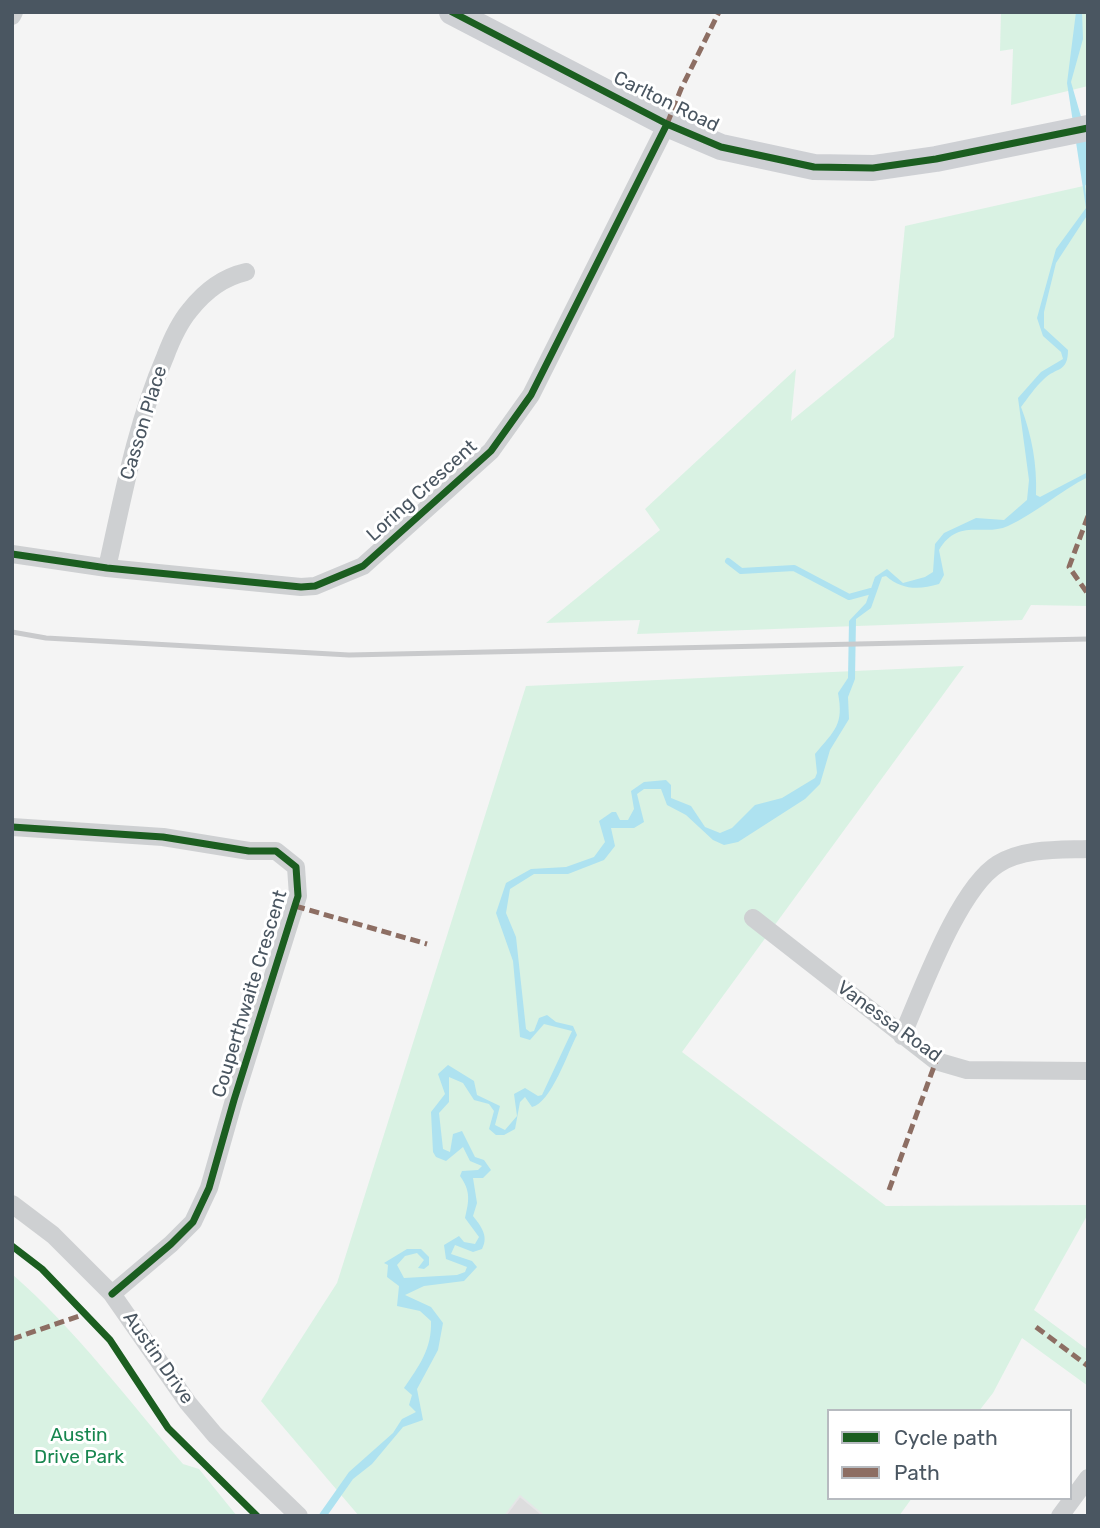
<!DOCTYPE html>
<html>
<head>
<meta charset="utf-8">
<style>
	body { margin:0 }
	#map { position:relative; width:1100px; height:1528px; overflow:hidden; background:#f4f4f4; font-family:Rubik,sans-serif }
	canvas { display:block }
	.frame { position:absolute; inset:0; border:14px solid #4a5661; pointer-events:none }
	.legend { position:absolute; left:827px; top:1409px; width:245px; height:91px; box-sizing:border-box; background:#fff; border:2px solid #b7bbc0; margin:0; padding:9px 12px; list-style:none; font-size:21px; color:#4a5661 }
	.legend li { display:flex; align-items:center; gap:14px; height:35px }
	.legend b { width:35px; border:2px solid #b7bbc0 }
</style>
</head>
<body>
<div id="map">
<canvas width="1100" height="1528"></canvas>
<div class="frame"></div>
<ul class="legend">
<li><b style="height:9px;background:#1b5e20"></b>Cycle path</li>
<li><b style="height:9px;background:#8d6e63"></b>Path</li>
</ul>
</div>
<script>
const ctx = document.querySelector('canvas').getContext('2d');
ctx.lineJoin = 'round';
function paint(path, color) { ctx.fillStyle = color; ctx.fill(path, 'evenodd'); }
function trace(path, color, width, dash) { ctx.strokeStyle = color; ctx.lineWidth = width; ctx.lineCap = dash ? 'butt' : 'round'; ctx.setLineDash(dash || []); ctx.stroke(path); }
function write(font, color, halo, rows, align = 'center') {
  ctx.font = font + ' Rubik,sans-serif'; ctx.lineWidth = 6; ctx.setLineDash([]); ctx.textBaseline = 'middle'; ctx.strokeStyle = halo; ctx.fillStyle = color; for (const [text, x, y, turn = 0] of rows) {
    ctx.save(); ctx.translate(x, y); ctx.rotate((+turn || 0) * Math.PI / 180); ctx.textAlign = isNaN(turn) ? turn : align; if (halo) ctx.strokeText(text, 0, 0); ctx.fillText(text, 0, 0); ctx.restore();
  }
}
const green = new Path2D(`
	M 1001,12 L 1088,12 L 1088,86 L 1011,105 L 1013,49 L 1000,51 Z
	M 1088,185 L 1088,606 L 1031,605 L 1022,620 L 637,634 L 640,620 L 546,623 L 660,530 L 645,509 L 796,369 L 791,421 L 894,337 L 905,226 Z
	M 964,666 L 682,1052 L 886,1206 L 1088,1205 L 1088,1214 L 1034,1310 L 1088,1350 L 1088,1386 L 1022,1338 L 993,1393 L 979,1411 L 829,1411 L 829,1498 L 912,1498 L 899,1516 L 359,1516 L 261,1401 L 337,1283 L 526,686 Z
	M 12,1274 C 76,1330 128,1400 183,1464 L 199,1469 L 237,1516 L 12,1516 Z`);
const water = new Path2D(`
	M 1076,12 L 1082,12 L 1083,39 L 1071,82 L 1088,141 L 1088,182 L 1085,186 L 1088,214 L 1056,263 L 1044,312 L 1044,328 L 1068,350 C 1068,373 1056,367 1044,379 C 1035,387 1028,398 1021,407 C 1032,436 1037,464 1036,495 L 1040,497 L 1088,472 L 1088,477 C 1060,491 1036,513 1008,526 C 985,537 958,517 939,550 L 944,575 L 939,584 C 919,590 902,590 886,576 L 882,577 L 871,608 L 856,619 L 855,679 L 848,697 L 849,719 L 830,750 L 820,784 L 805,799 L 738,842 L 724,845 L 713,840 L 686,815 L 667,805 L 661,789 L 644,789 L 637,794 L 644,822 L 634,828 L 611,828 L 615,846 L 604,860 L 568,874 L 534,874 L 510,889 L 506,913 L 516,937 L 526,1029 L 530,1032 L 534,1031 L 539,1018 L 547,1015 L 556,1022 L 573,1026 L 577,1035 C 568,1052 551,1103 532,1107 L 525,1097 L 520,1102 L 515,1129 L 504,1135 L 496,1135 L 489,1129 L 494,1111 L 489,1104 L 474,1100 L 463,1083 L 449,1077 L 449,1102 L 439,1113 L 443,1149 L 450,1152 L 453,1134 L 462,1131 L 475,1157 L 484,1160 L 491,1170 L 483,1178 L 473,1178 L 477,1203 L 473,1216 C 481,1226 489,1236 482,1249 L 473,1252 L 455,1245 L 451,1254 L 472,1261 L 477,1267 L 464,1281 L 424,1286 L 405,1295 L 431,1307 L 443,1323 L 438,1350 L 417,1389 L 423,1420 L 403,1427 L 372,1464 L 353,1479 L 327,1516 L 318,1516 L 349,1472 L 393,1433 L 402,1419 L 416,1412 L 409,1405 L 412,1395 L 404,1388 C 419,1366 432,1349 431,1321 L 420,1311 L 397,1306 L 399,1286 L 387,1277 L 388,1265 L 384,1263 L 407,1249 L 421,1249 L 429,1257 L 429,1265 L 424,1269 L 418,1268 L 424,1260 L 417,1253 L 405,1256 L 397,1265 L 404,1278 L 457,1275 L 465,1272 L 467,1267 L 446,1259 L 444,1245 L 459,1236 L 464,1242 L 475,1244 L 479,1237 L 465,1218 C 469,1201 471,1191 460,1176 L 462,1171 L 478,1170 L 482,1166 L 470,1161 L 463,1147 L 446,1161 L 436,1157 L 433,1152 L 431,1112 L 445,1094 L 438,1074 L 448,1065 L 474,1081 L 477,1095 L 500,1106 L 495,1125 L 505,1130 L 517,1116 L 514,1094 L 525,1088 L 538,1096 L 542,1095 L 572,1031 L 544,1024 L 530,1040 L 520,1037 L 513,961 L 496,913 L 506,883 L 531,869 L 566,867 L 594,857 L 605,842 L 599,821 L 612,812 L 616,812 L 620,820 L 628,820 L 634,809 L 631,791 L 644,782 L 666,780 L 671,785 L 671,798 L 691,806 L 705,827 L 720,833 L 732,828 L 755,805 L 782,798 L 815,778 L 817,773 L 815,754 C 835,730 844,725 838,693 L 848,678 L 849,621 L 866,603 L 875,577 L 887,569 L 903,583 L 925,577 L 933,572 L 935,544 L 944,533 L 976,518 L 1004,520 L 1027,500 L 1029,480 L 1018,398 L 1041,372 L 1063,359 L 1061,352 L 1043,336 L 1037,318 L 1056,249 L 1086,208 L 1067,83 Z`);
const stream = new Path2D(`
	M 728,561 L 741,571 L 794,568 L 849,597 L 871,591`);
const building = new Path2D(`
	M 520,1496 L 544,1516 L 505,1516 Z`);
const street = new Path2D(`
	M 12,16 L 14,12
	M 12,554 L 107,568 L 301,587 L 315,586 L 363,566 L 491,451 L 531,395 L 667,124
	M 107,568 C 123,496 136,424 165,357 C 171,341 179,323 190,310 C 205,291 224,277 246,272
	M 12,827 L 163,837 L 249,851 L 276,851 L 296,867 L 298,896 L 234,1100 L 209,1188 L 193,1222 L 171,1244 L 112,1294
	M 753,918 L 936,1061 L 967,1070 L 1088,1071
	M 902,1036 C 922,991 958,889 998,864 C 1024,848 1059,850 1088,849
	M 12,1204 L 53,1235 L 112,1294 L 188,1403 L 215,1435 L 299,1516
	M 1060,1516 L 1088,1478`);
const secondary = new Path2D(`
	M 452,12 L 667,124 L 721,147 L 814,167 L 873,168 L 936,159 L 1088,128`);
const rail = new Path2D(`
	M 12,632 L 46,638 L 349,655 L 1088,639`);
const quiet = new Path2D(`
	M 667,124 L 681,89 L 719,12
	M 1088,516 L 1069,567 L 1088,594
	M 295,906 L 427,944
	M 889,1190 L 936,1061
	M 1036,1327 L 1088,1366
	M 12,1339 L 85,1314`);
const cycleway = new Path2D(`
	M 452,12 L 667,124 L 721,147 L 814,167 L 873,168 L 936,159 L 1088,128
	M 12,554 L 107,568 L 301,587 L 315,586 L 363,566 L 491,451 L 531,395 L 667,124
	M 12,827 L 163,837 L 249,851 L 276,851 L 296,867 L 298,896 L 234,1100 L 209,1188 L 193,1222 L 171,1244 L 112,1294
	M 12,1246 L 42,1269 L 110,1340 L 168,1428 L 257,1516`);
const streetNames = [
	["Carlton Road",666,102,26],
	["Casson Place",144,423,-73],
	["Loring Crescent",422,491,-42],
	["Couperthwaite Crescent",250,994,-73],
	["Vanessa Road",889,1022,36],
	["Austin Drive",158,1358,55]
];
const parkNames = [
	["Austin",79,1436],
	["Drive Park",79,1458]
];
paint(green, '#d9f2e3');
paint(water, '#aee2f0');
trace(stream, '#aee2f0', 6);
paint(building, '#ddddde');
trace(building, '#e5e6e7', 2);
trace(street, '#ced0d2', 18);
trace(secondary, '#ced0d4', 26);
trace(rail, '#c9cacc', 5);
trace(quiet, '#8d6e63', 5, [10, 5]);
trace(cycleway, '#1b5e20', 7);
write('19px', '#4a5661', '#fff', streetNames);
write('19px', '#17864f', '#fff', parkNames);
</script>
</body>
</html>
